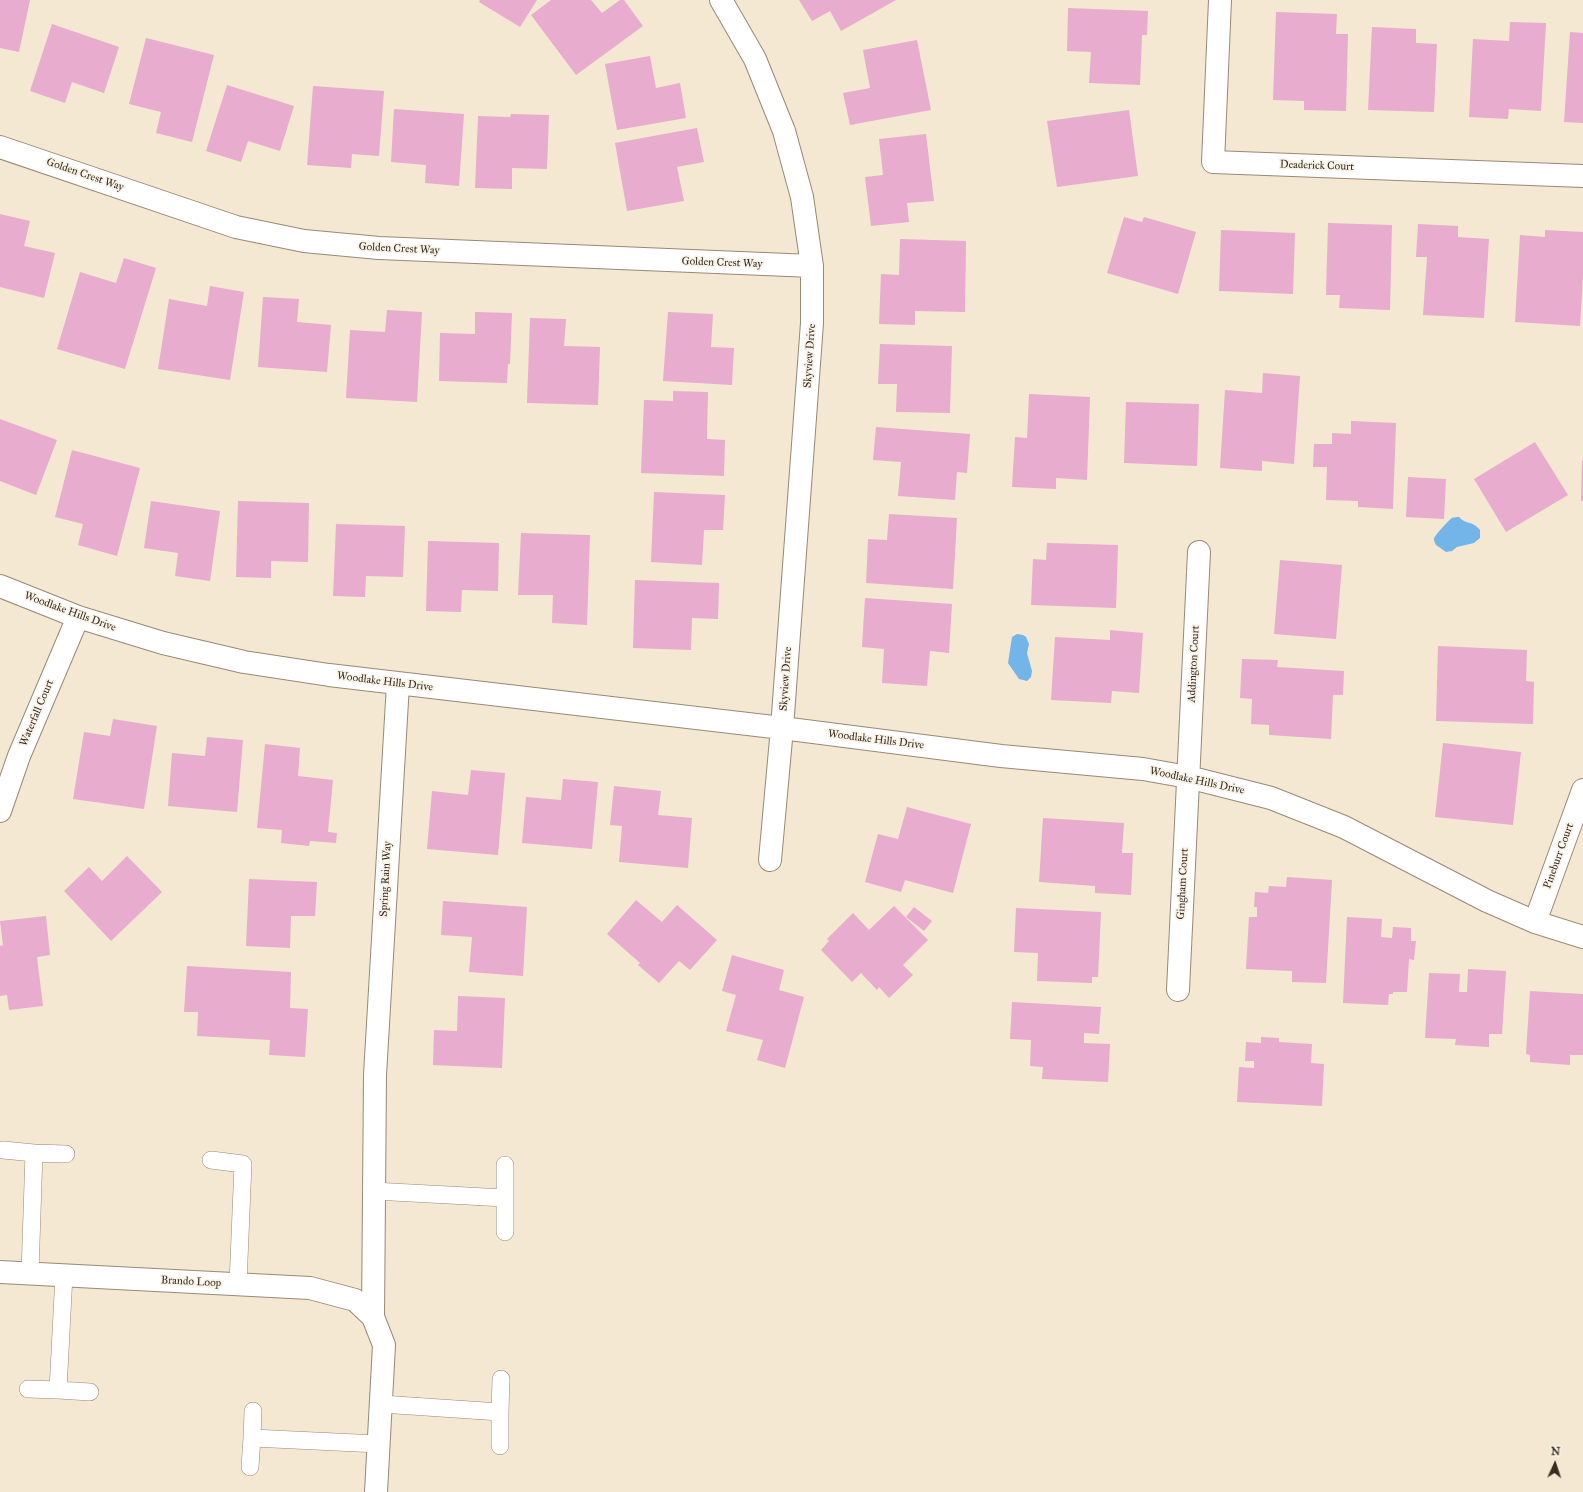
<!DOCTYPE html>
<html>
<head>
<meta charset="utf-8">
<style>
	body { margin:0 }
	#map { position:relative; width:1583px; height:1492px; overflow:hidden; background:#f4e8d2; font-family:"IM FELL Great Primer",serif }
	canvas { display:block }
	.north { position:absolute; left:1535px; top:1444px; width:40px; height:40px; -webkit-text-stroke:3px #f7f3e8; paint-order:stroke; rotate:3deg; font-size:11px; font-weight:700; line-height:16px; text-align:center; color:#3b2a1e }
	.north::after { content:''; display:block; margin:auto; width:14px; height:18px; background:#3b2a1e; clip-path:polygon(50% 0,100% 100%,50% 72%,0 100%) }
</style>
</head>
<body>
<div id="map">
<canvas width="1583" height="1492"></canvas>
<div class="north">N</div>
</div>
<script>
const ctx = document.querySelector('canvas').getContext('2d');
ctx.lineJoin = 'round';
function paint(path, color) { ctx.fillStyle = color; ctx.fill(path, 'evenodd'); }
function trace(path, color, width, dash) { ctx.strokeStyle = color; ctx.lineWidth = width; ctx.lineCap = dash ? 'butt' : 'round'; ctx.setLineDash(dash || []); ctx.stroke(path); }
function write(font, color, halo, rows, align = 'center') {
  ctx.font = font + ' "IM FELL Great Primer",serif'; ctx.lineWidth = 3.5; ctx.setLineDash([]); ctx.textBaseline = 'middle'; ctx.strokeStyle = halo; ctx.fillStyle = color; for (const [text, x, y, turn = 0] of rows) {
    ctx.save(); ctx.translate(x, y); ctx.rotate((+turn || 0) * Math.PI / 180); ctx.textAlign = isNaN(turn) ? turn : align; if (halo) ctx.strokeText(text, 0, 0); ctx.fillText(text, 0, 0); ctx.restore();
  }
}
const water = new Path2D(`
	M 1459,517 C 1466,525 1472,520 1480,530 L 1480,538 L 1474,543 L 1457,547 L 1452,551 L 1446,552 L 1436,545 C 1435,543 1434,541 1434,539 C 1434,536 1450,519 1452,518 C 1454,517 1457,517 1459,517 Z
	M 1017,634 L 1023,635 L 1026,637 L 1029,644 L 1027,653 L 1032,671 L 1031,677 L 1027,681 L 1019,679 L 1008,663 L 1012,637 Z`);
const building = new Path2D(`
	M 0,0 L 30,0 L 19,52 L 0,48 Z
	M 480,0 L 537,0 L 520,27 L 479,2 Z
	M 551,0 L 591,0 L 602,13 L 620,0 L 624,0 L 643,26 L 576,75 L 531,15 Z
	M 799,0 L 896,0 L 841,31 L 830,11 L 812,21 Z
	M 1068,8 L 1148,11 L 1147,35 L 1142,35 L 1140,85 L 1089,83 L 1091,52 L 1067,51 Z
	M 1276,12 L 1337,14 L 1336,34 L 1348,34 L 1346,111 L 1304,110 L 1304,101 L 1273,100 Z
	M 1510,22 L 1546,23 L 1541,111 L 1509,109 L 1508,119 L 1469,117 L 1473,39 L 1509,41 Z
	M 52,24 L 119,47 L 104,93 L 72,82 L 65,103 L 30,91 Z
	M 1372,27 L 1416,29 L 1416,43 L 1437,44 L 1434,112 L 1368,110 Z
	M 1570,32 L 1583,33 L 1583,123 L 1564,122 Z
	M 146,38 L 214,55 L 192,142 L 156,133 L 161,112 L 129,104 Z
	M 917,40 L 931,110 L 850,125 L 843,93 L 870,88 L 863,50 Z
	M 650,56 L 656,88 L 680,83 L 686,118 L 617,130 L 605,64 Z
	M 227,85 L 294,106 L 280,151 L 248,141 L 241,162 L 206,151 Z
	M 313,86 L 384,91 L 379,156 L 352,154 L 351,168 L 307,165 Z
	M 394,109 L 464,114 L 459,186 L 425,183 L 426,165 L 391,162 Z
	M 1129,110 L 1138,176 L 1057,187 L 1047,121 Z
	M 511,114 L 549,115 L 547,169 L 512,168 L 512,189 L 475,188 L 478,116 L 510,117 Z
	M 697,128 L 704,162 L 677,167 L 684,201 L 627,211 L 615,143 Z
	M 926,134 L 934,201 L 907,203 L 909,222 L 871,226 L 865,177 L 883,175 L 879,139 Z
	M 0,214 L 30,221 L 24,246 L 55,253 L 44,298 L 0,287 Z
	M 1124,217 L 1142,222 L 1144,217 L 1196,232 L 1178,294 L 1107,273 Z
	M 1328,223 L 1392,225 L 1390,310 L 1339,308 L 1340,295 L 1326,295 Z
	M 1418,224 L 1458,226 L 1458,237 L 1489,239 L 1484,318 L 1423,315 L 1427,257 L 1416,257 Z
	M 1221,230 L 1295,233 L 1293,294 L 1219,291 Z
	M 1545,230 L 1583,232 L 1583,277 L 1580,326 L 1515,322 L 1520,235 L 1545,237 Z
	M 900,239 L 966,241 L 965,312 L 915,311 L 915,325 L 879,324 L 881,274 L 899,275 Z
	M 124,258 L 156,268 L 125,369 L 57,349 L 80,272 L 116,283 Z
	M 210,286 L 244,292 L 230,380 L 158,369 L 169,299 L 207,306 Z
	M 263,297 L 299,299 L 297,322 L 331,325 L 327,372 L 258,367 Z
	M 387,310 L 422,312 L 417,402 L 346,398 L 350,330 L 385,332 Z
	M 475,312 L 512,313 L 510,364 L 508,364 L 507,383 L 439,381 L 440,333 L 475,334 Z
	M 668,312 L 713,314 L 711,347 L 734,348 L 732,385 L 663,381 Z
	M 530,318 L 566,319 L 564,346 L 600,347 L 598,405 L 527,403 Z
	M 880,344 L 952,346 L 950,413 L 896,412 L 897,384 L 878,384 Z
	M 1263,373 L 1300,376 L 1294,464 L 1262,461 L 1262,471 L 1220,468 L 1225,390 L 1262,393 Z
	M 673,391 L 708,392 L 707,439 L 725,440 L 724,476 L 641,473 L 644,400 L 673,401 Z
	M 1029,394 L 1090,397 L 1087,480 L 1056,478 L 1056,489 L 1012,487 L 1015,437 L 1027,438 Z
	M 1126,402 L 1199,404 L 1197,466 L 1124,463 Z
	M 0,419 L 57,440 L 36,495 L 0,481 Z
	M 1351,421 L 1396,423 L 1393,509 L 1358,507 L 1358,501 L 1326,500 L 1327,467 L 1313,467 L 1314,444 L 1332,444 L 1332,433 L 1351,434 Z
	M 876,427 L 970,434 L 967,473 L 957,472 L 955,500 L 898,496 L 901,462 L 873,460 Z
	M 1535,442 L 1568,495 L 1506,532 L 1474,479 Z
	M 72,450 L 140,468 L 117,556 L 78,545 L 83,524 L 55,517 Z
	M 1582,461 L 1583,461 L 1583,501 L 1581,501 Z
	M 1408,477 L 1446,479 L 1444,519 L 1406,517 Z
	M 654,492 L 725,495 L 723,530 L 704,530 L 702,565 L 651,562 Z
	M 151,501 L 220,511 L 210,581 L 175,576 L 178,553 L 144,548 Z
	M 238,501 L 309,503 L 308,562 L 271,561 L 271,578 L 236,577 Z
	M 889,514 L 957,518 L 953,589 L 866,583 L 868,539 L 887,540 Z
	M 336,524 L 405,526 L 403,577 L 366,576 L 365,597 L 333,596 Z
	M 521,533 L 590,535 L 587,625 L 552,623 L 553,595 L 518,595 Z
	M 428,541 L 499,543 L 498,591 L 462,590 L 461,612 L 426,611 Z
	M 1047,543 L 1118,545 L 1116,608 L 1031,605 L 1033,559 L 1046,560 Z
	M 1280,560 L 1342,565 L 1336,639 L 1274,634 Z
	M 635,580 L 719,583 L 718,619 L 692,618 L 691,650 L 633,648 Z
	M 865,598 L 952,604 L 949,653 L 930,651 L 927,686 L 882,683 L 884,649 L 862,647 Z
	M 1110,630 L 1143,633 L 1139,693 L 1112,691 L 1111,703 L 1051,700 L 1055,637 L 1110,640 Z
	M 1438,646 L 1527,650 L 1526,681 L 1534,682 L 1533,724 L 1436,721 Z
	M 1242,659 L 1278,660 L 1277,667 L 1344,671 L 1343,695 L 1333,695 L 1331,739 L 1269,735 L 1269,725 L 1251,724 L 1252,699 L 1240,698 Z
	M 113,719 L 157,726 L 144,809 L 73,799 L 84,732 L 110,736 Z
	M 207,737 L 243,740 L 237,812 L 168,806 L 172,753 L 205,756 Z
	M 1443,743 L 1521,752 L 1513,825 L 1435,817 Z
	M 265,744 L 300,748 L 298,776 L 333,780 L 328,832 L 337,833 L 336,843 L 310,841 L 309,846 L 281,843 L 282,830 L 257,828 Z
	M 471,770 L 505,773 L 498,855 L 427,849 L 432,791 L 468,795 Z
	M 563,779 L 598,782 L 592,849 L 522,843 L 526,797 L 561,800 Z
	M 614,786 L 661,791 L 658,815 L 692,818 L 688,868 L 619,862 L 622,826 L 610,825 Z
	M 907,807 L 971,824 L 953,893 L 905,880 L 901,892 L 865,882 L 878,834 L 898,839 Z
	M 1043,818 L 1124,823 L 1122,853 L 1133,853 L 1131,895 L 1095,893 L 1095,886 L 1039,882 Z
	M 127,856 L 162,892 L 111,941 L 64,891 L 89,867 L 102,881 Z
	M 1287,877 L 1332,880 L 1326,983 L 1292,982 L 1292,971 L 1246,969 L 1249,917 L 1257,917 L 1257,907 L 1254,907 L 1255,892 L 1268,893 L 1269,886 L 1286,887 Z
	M 249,879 L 317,882 L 315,916 L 291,916 L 290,948 L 246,946 Z
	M 636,900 L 662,922 L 677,905 L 717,940 L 690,970 L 679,961 L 659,983 L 638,965 L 640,963 L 607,934 Z
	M 443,901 L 527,907 L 523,976 L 469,972 L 472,937 L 441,935 Z
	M 894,906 L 928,940 L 903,965 L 913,975 L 889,998 L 879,987 L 877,990 L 861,973 L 852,982 L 821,950 L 829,941 L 827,939 L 853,913 L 869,930 Z
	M 914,907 L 932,921 L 924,931 L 906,917 Z
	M 1016,908 L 1101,912 L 1098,977 L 1092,977 L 1092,983 L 1037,981 L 1038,953 L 1014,952 Z
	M 46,916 L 50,955 L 37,957 L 43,1006 L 9,1010 L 7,995 L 0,996 L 0,946 L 3,945 L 0,921 Z
	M 1347,917 L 1382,919 L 1381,937 L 1392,938 L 1393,927 L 1411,928 L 1411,941 L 1416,941 L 1414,960 L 1409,959 L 1407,992 L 1393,992 L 1393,994 L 1389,994 L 1388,1005 L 1343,1003 Z
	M 732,955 L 784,970 L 779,990 L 804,997 L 785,1068 L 757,1060 L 763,1040 L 726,1031 L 736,995 L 722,991 Z
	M 187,966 L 291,972 L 290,1008 L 308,1009 L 305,1057 L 269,1055 L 270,1040 L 197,1036 L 198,1012 L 184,1012 Z
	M 1468,969 L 1506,971 L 1502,1034 L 1489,1034 L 1489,1047 L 1455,1045 L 1456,1039 L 1425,1038 L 1429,973 L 1460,974 L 1459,992 L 1467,992 Z
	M 1530,991 L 1583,994 L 1583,1055 L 1570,1055 L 1570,1065 L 1530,1062 L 1530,1055 L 1526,1054 Z
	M 458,996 L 505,998 L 502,1068 L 433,1065 L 434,1030 L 457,1031 Z
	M 1012,1002 L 1101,1007 L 1099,1034 L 1084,1033 L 1084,1043 L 1110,1044 L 1108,1082 L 1042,1079 L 1043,1067 L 1030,1066 L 1031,1040 L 1010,1039 Z
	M 1261,1037 L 1279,1038 L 1279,1042 L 1312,1044 L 1311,1063 L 1324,1064 L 1322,1106 L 1237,1102 L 1239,1067 L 1254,1068 L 1254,1061 L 1245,1061 L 1246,1042 L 1261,1043 Z`);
const service = new Path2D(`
	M 3,1150 L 34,1153 L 30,1273
	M 34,1153 L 66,1154
	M 211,1160 L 243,1164 L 238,1284
	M 373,1191 L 505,1198 L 505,1165
	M 505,1198 L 505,1232
	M 64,1275 L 58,1390 L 90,1392
	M 28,1389 L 58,1390
	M 381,1404 L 500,1412 L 501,1379
	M 253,1411 L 252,1438 L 378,1444
	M 500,1412 L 500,1446
	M 250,1467 L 252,1438`);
const minor = new Path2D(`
	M 721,0 L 755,59 L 784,131 L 802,197 L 812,266 L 812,323 L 782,728 L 770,860
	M 1220,0 L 1213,162 L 1583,176
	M 0,147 L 236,227 L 304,241 L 379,248 L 812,266
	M 0,586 L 78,617 L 163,643 L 244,662 L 329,675 L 782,728 L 1001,756 L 1143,769 L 1188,777 L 1271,798 L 1344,827 L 1487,901 L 1535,922 L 1583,937
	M 0,811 L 19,756 L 78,617
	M 1535,922 L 1583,790
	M 1178,990 L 1199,552
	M 0,1272 L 310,1288 L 355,1300 L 373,1317
	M 376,1492 L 384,1345 L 373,1317 L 375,1075 L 398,684`);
const streetNames = [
	["Deaderick Court",1317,166,2],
	["Golden Crest Way",85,175,19],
	["Golden Crest Way",399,249,3],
	["Golden Crest Way",722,263,2],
	["Skyview Drive",810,356,-86],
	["Woodlake Hills Drive",70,612,20],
	["Addington Court",1194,664,-87],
	["Skyview Drive",786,679,-86],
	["Woodlake Hills Drive",385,682,7],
	["Waterfall Court",37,713,-67],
	["Woodlake Hills Drive",876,740,7],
	["Woodlake Hills Drive",1197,781,12],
	["Pineburr Court",1559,856,-70],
	["Spring Rain Way",386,879,-87],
	["Gingham Court",1183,884,-87],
	["Brando Loop",191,1282,3]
];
paint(water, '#73b5e8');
paint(building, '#e7acce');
trace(service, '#988978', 18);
trace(minor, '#988978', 24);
trace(service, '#fff', 17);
trace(minor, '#fff', 22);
write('11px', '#3b2a1e', '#f7f3e8', streetNames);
</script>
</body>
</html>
